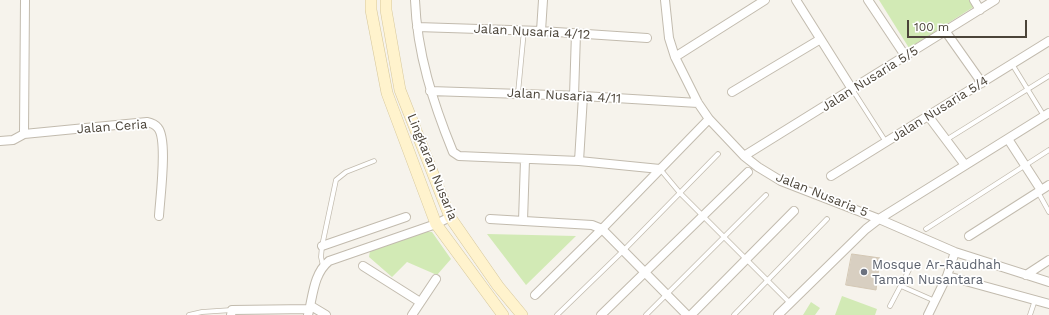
<!DOCTYPE html>
<html>
<head>
<meta charset="utf-8">
<style>
	body { margin:0 }
	#map { position:relative; width:1049px; height:315px; overflow:hidden; background:#f6f3ec; font-family:"Work Sans",sans-serif }
	canvas { display:block }
	.scale { position:absolute; left:907px; top:20px; width:120px; height:18px; box-sizing:border-box; border:2px solid #4b4439; border-top:0; padding-left:5px; font-size:12px; line-height:14px; white-space:nowrap; color:#4b4439; -webkit-text-stroke:3px #fff; paint-order:stroke }
</style>
</head>
<body>
<div id="map">
<canvas width="1049" height="315"></canvas>
<div class="scale">100 m</div>
</div>
<script>
const ctx = document.querySelector('canvas').getContext('2d');
ctx.lineJoin = 'round';
function paint(path, color) { ctx.fillStyle = color; ctx.fill(path, 'evenodd'); }
function trace(path, color, width, dash) { ctx.strokeStyle = color; ctx.lineWidth = width; ctx.lineCap = dash ? 'butt' : 'round'; ctx.setLineDash(dash || []); ctx.stroke(path); }
function write(font, color, halo, rows, align = 'center') {
  ctx.font = font + ' "Work Sans",sans-serif'; ctx.lineWidth = 3.5; ctx.setLineDash([]); ctx.textBaseline = 'middle'; ctx.strokeStyle = halo; ctx.fillStyle = color; for (const [text, x, y, turn = 0] of rows) {
    ctx.save(); ctx.translate(x, y); ctx.rotate((+turn || 0) * Math.PI / 180); ctx.textAlign = isNaN(turn) ? turn : align; if (halo) ctx.strokeText(text, 0, 0); ctx.fillText(text, 0, 0); ctx.restore();
  }
}
const green = new Path2D(`
	M 879,0 L 971,0 L 975,6 L 909,48 Z
	M 426,232 L 432,232 L 451,259 L 437,275 L 407,262 L 392,277 L 369,257 L 370,251 Z
	M 487,234 L 576,236 L 526,285 Z
	M 842,296 L 877,309 L 875,315 L 835,315 Z
	M 811,302 L 820,308 L 815,315 L 803,315 Z`);
const building = new Path2D(`
	M 852,254 L 880,258 L 876,290 L 846,285 Z`);
const service = new Path2D(`
	M 1012,64 L 1044,116
	M 852,89 L 886,142
	M 518,93 L 524,30
	M 946,140 L 1049,76
	M 660,169 L 680,193 L 790,303
	M 1038,192 L 1049,212
	M 926,229 L 1049,150
	M 323,266 L 321,257 L 322,246 L 336,180 L 346,172 L 374,161
	M 901,286 L 935,301
	M 890,306 L 910,268
	M 189,315 L 202,312 L 232,310
	M 557,315 L 623,251 L 718,154
	M 646,315 L 766,195
	M 734,315 L 827,219
	M 1030,315 L 1035,300`);
const minor = new Path2D(`
	M 415,0 C 417,53 433,103 453,152 L 459,156 L 579,161 L 660,169
	M 665,0 L 669,38 L 675,57 L 698,103 L 709,119 L 744,156 L 758,167 L 781,181 L 879,219 L 955,252 L 1049,282
	M 796,0 L 852,89
	M 868,0 L 906,57
	M 974,0 L 980,10
	M 417,27 L 541,31 L 647,38
	M 541,31 L 543,0
	M 946,32 L 982,83
	M 675,57 L 765,0
	M 430,91 L 583,96 L 698,103
	M 732,92 L 819,40
	M 574,96 L 576,33
	M 929,117 L 965,165
	M 24,134 L 147,122 C 152,123 155,124 158,128 C 168,140 160,198 159,216
	M 24,134 L 25,0
	M 1008,139 L 1041,190
	M 0,141 L 13,140 L 24,134
	M 744,156 L 995,0
	M 579,161 L 583,96
	M 831,176 L 1049,41
	M 490,219 L 592,225 L 602,229 L 687,315
	M 523,221 L 525,160
	M 969,236 L 1049,185
	M 322,246 L 406,217
	M 363,266 L 420,302
	M 1026,275 L 1049,260
	M 947,276 L 1049,304
	M 535,295 L 602,229 L 709,119
	M 311,306 L 326,315
	M 231,315 L 232,310 L 310,309
	M 308,315 C 313,297 313,274 329,261 L 436,224 L 450,217
	M 412,315 L 436,279
	M 601,315 L 748,172
	M 691,315 L 794,211
	M 778,315 L 866,229 L 879,219 L 1049,113
	M 928,315 L 947,276 L 955,252`);
const secondary = new Path2D(`
	M 371,0 L 371,10 L 387,93 L 436,224 L 503,315
	M 386,0 L 386,10 L 400,90 L 450,217 L 498,286 L 522,315`);
const markers = [
	[864,272,4,"#6b7280"]
];
const streetNames = [
	["Jalan Nusaria 4/12",532,32,3],
	["Jalan Nusaria 5/5",870,79,-32],
	["Jalan Nusaria 4/11",564,96,3],
	["Jalan Nusaria 5/4",940,109,-32],
	["Jalan Ceria",112,127,-4],
	["Lingkaran Nusaria",432,167,68],
	["Jalan Nusaria 5",822,195,22]
];
const worshipNames = [
	["Mosque Ar-Raudhah",872,265],
	["Taman Nusantara",872,280]
];
paint(green, '#d2eab5');
paint(building, '#d8cfc1');
trace(building, '#d3c7b4', 1);
trace(service, '#c2bbae', 5.5);
trace(minor, '#c2bbae', 10);
trace(secondary, '#d6c79b', 12);
trace(service, '#fff', 4);
trace(minor, '#fff', 8);
trace(secondary, '#fff3cd', 11);
for (const [x, y, r, color] of markers) { const dot = new Path2D(); dot.arc(x, y, r, 0, 2 * Math.PI); ctx.fillStyle = color; ctx.fill(dot); trace(dot, '#fff', 1.5); }
write('13px', '#4b4439', '#fff', streetNames);
write('13px', '#5b616d', '#fff', worshipNames, 'left');
</script>
</body>
</html>
